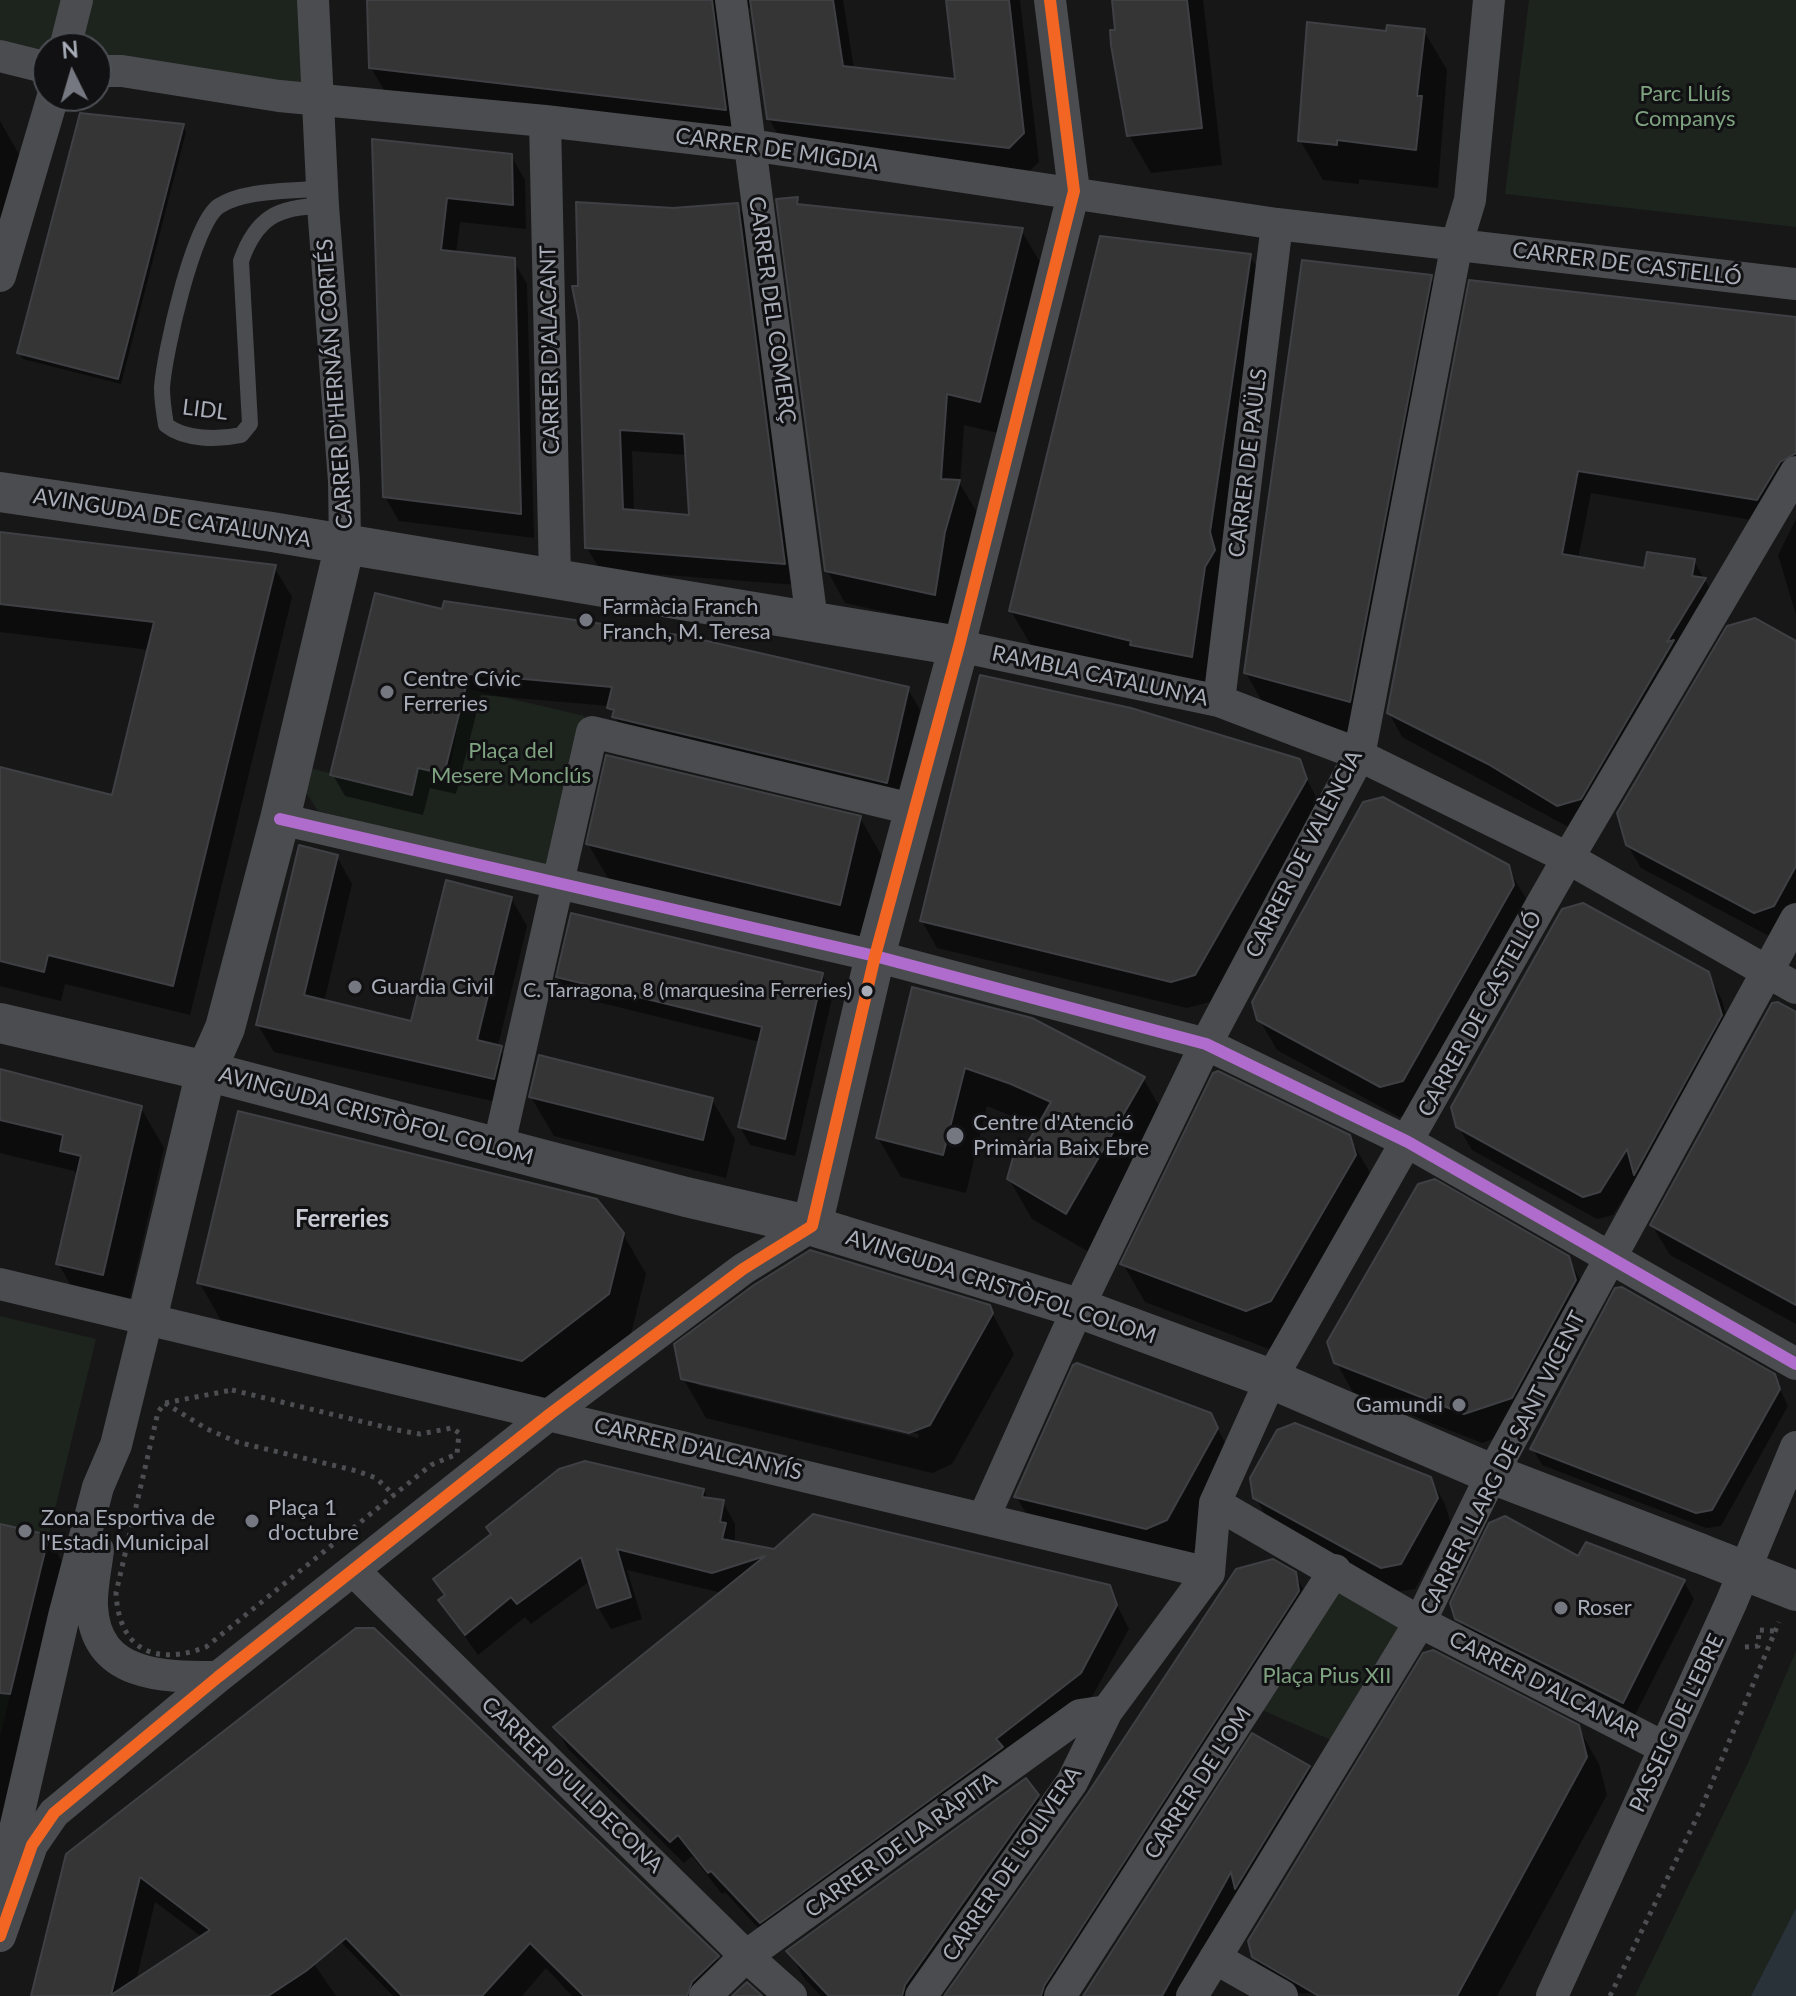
<!DOCTYPE html>
<html>
<head>
<meta charset="utf-8">
<style>
	body { margin:0 }
	#map { position:relative; width:1796px; height:1996px; overflow:hidden; background:#171717; font-family:Lato,sans-serif }
	canvas { display:block }
	.north { position:absolute; left:32px; top:32px; width:80px; height:80px; box-sizing:border-box; background:#111113; border:2px solid #4d4f55; border-radius:50%; rotate:355deg; font-size:22px; font-weight:700; line-height:32px; text-align:center; color:#a8adb8 }
	.north::after { content:''; display:block; margin:auto; width:28px; height:36px; background:#757880; clip-path:polygon(50% 0,100% 100%,50% 72%,0 100%) }
</style>
</head>
<body>
<div id="map">
<canvas width="1796" height="1996"></canvas>
<div class="north">N</div>
</div>
<script>
const ctx = document.querySelector('canvas').getContext('2d');
ctx.lineJoin = 'round';
function paint(path, color) { ctx.fillStyle = color; ctx.fill(path, 'evenodd'); }
function trace(path, color, width, dash) { ctx.strokeStyle = color; ctx.lineWidth = width; ctx.lineCap = dash ? 'butt' : 'round'; ctx.setLineDash(dash || []); ctx.stroke(path); }
function write(font, color, halo, rows, align = 'center') {
  ctx.font = font + ' Lato,sans-serif'; ctx.lineWidth = 6; ctx.setLineDash([]); ctx.textBaseline = 'middle'; ctx.strokeStyle = halo; ctx.fillStyle = color; for (const [text, x, y, turn = 0] of rows) {
    ctx.save(); ctx.translate(x, y); ctx.rotate((+turn || 0) * Math.PI / 180); ctx.textAlign = isNaN(turn) ? turn : align; if (halo) ctx.strokeText(text, 0, 0); ctx.fillText(text, 0, 0); ctx.restore();
  }
}
const green = new Path2D(`
	M 0,0 L 74,0 L 64,48 L 48,48 L 48,68 L 0,56 Z
	M 78,0 L 313,0 L 319,99 L 96,71 L 96,48 L 66,48 Z
	M 1529,0 L 1796,0 L 1796,227 L 1505,194 Z
	M 464,688 L 585,716 L 546,868 L 318,811 L 304,789 L 306,767 L 400,791 L 408,764 L 449,774 Z
	M 0,1316 L 96,1339 L 0,1737 Z
	M 1335,1570 L 1420,1622 L 1345,1746 L 1248,1704 Z
	M 1796,1651 L 1796,1908 L 1751,1996 L 1635,1996 L 1748,1763 Z`);
const water = new Path2D(`
	M 1796,1908 L 1796,1996 L 1751,1996 Z`);
const shadow = new Path2D(`
	M 369,0 L 843,0 L 854,69 L 957,81 L 948,0 L 1020,0 L 1039,162 L 1025,175 L 785,147 L 769,119 L 754,9 L 746,8 L 741,137 L 387,95 L 371,68 Z
	M 1114,0 L 1203,0 L 1222,165 L 1151,173 L 1129,135 L 1125,101 L 1118,89 L 1112,32 L 1117,32 Z
	M 1424,31 L 1447,70 L 1438,188 L 1359,179 L 1359,184 L 1323,180 L 1300,140 L 1388,33 Z
	M 0,121 L 20,156 L 0,233 Z
	M 183,126 L 186,132 L 121,384 L 23,359 L 19,353 Z
	M 374,141 L 511,156 L 525,180 L 526,229 L 460,222 L 456,254 L 513,260 L 527,284 L 534,538 L 399,521 L 385,497 Z
	M 797,200 L 801,206 L 1021,230 L 1040,262 L 998,433 L 964,425 L 960,484 L 978,514 L 963,565 L 952,627 L 845,603 L 827,570 Z
	M 737,205 L 750,227 L 797,585 L 600,570 L 587,548 L 580,288 L 673,210 ZM 632,451 L 687,455 L 691,517 L 634,512 Z
	M 1250,256 L 1271,292 L 1212,692 L 1032,647 L 1011,611 Z
	M 1430,277 L 1452,314 L 1371,738 L 1267,710 L 1246,673 Z
	M 1471,282 L 1796,319 L 1796,484 L 1770,523 L 1591,493 L 1578,559 L 1646,570 L 1694,561 L 1718,603 L 1572,829 L 1402,737 L 1389,713 Z
	M 1796,519 L 1796,615 L 1778,555 Z
	M 0,534 L 274,567 L 292,597 L 190,1015 L 65,984 L 61,1001 L 0,986 L 0,770 L 113,797 L 150,650 L 0,632 Z
	M 444,611 L 908,689 L 920,710 L 899,804 L 627,738 L 609,706 L 481,695 L 456,794 L 430,788 L 423,815 L 345,796 L 333,775 Z
	M 1796,644 L 1796,913 L 1769,936 L 1641,868 L 1627,844 Z
	M 1298,761 L 1321,807 L 1210,1002 L 1187,1008 L 937,948 L 922,921 Z
	M 860,818 L 883,858 L 863,943 L 611,883 L 588,844 Z
	M 337,857 L 352,884 L 324,1002 L 413,1024 L 511,898 L 527,926 L 498,1046 L 516,1076 L 510,1105 L 274,1052 L 258,1025 Z
	M 1507,867 L 1525,897 L 1530,916 L 1420,1111 L 1399,1117 L 1277,1050 L 1259,1019 Z
	M 1707,974 L 1721,998 L 1731,1030 L 1613,1215 L 1597,1219 L 1472,1150 L 1458,1126 Z
	M 822,975 L 833,994 L 795,1156 L 750,1145 L 740,1127 L 760,1042 L 569,995 L 558,977 Z
	M 913,989 L 1143,1078 L 1166,1118 L 1089,1252 L 1032,1219 L 1009,1179 L 1039,1127 L 987,1106 L 966,1193 L 901,1177 L 878,1138 Z
	M 1796,1014 L 1796,1324 L 1670,1255 L 1652,1225 Z
	M 0,1072 L 141,1108 L 164,1148 L 126,1314 L 81,1303 L 58,1263 L 78,1178 L 74,1171 L 0,1153 Z
	M 531,1097 L 712,1100 L 735,1139 L 726,1178 L 554,1136 Z
	M 240,1113 L 595,1201 L 623,1234 L 646,1274 L 631,1334 L 545,1400 L 222,1322 L 199,1282 Z
	M 1349,1137 L 1372,1176 L 1293,1340 L 1269,1349 L 1145,1302 L 1123,1264 Z
	M 1568,1258 L 1585,1288 L 1528,1427 L 1482,1443 L 1353,1392 L 1336,1362 Z
	M 989,1307 L 1014,1354 L 952,1464 L 932,1473 L 706,1418 L 683,1378 ZM 700,1381 L 919,1434 L 918,1438 L 697,1385 Z
	M 1774,1376 L 1788,1406 L 1721,1526 L 1706,1528 L 1542,1465 L 1533,1449 Z
	M 1210,1414 L 1239,1469 L 1189,1560 L 1039,1536 L 1016,1496 Z
	M 1430,1478 L 1445,1504 L 1451,1524 L 1415,1589 L 1396,1592 L 1270,1523 L 1255,1497 Z
	M 703,1490 L 709,1500 L 723,1502 L 735,1524 L 735,1543 L 775,1551 L 1108,1587 L 1129,1629 L 1093,1695 L 773,1944 L 725,1892 L 722,1894 L 692,1856 L 684,1863 L 568,1749 L 556,1727 L 722,1593 L 627,1570 L 642,1619 L 611,1629 L 598,1607 L 590,1581 L 531,1624 L 525,1617 L 478,1655 L 440,1601 L 445,1597 L 435,1580 Z
	M 1504,1518 L 1579,1558 L 1684,1582 L 1694,1599 L 1633,1719 L 1467,1636 L 1453,1603 L 1494,1520 Z
	M 0,1526 L 48,1537 L 66,1568 L 0,1842 Z
	M 1294,1573 L 1310,1601 L 1070,1996 L 944,1996 Z
	M 357,1630 L 373,1630 L 717,1957 L 733,1984 L 722,1996 L 572,1996 L 546,1968 L 522,1996 L 393,1996 L 291,1890 L 273,1905 L 336,1996 L 33,1996 L 67,1855 ZM 155,1902 L 202,1937 L 136,1981 Z
	M 1578,1727 L 1599,1764 L 1607,1795 L 1497,1996 L 1275,1993 L 1253,1956 Z
	M 1309,1767 L 1324,1794 L 1193,1996 L 1085,1996 Z
	M 1038,1796 L 1053,1824 L 932,1996 L 821,1996 L 804,1978 L 789,1951 Z`);
const building = new Path2D(`
	M 367,0 L 712,0 L 726,110 L 369,68 Z
	M 750,0 L 833,0 L 843,66 L 955,79 L 946,0 L 1009,0 L 1024,133 L 1009,148 L 767,119 Z
	M 1112,0 L 1187,0 L 1202,128 L 1127,136 L 1111,45 L 1110,30 L 1115,30 Z
	M 1307,22 L 1386,31 L 1387,25 L 1425,29 L 1417,96 L 1422,96 L 1416,150 L 1337,140 L 1337,145 L 1298,141 Z
	M 80,113 L 184,124 L 118,379 L 17,353 Z
	M 372,139 L 512,154 L 513,205 L 447,198 L 441,250 L 515,258 L 521,514 L 383,497 Z
	M 798,197 L 797,204 L 1023,228 L 980,402 L 947,394 L 941,479 L 960,480 L 945,532 L 935,595 L 825,571 L 776,199 Z
	M 576,202 L 673,208 L 738,203 L 785,564 L 585,548 L 579,321 L 572,286 L 578,286 ZM 620,430 L 684,434 L 689,515 L 623,509 Z
	M 1100,236 L 1251,254 L 1210,532 L 1215,550 L 1205,567 L 1192,657 L 1130,645 L 1131,641 L 1009,611 Z
	M 1302,260 L 1432,275 L 1350,702 L 1244,673 Z
	M 1469,280 L 1796,317 L 1796,453 L 1780,462 L 1757,500 L 1578,471 L 1562,554 L 1644,568 L 1647,552 L 1695,559 L 1692,576 L 1706,578 L 1667,642 L 1674,640 L 1581,799 L 1557,806 L 1488,764 L 1387,713 Z
	M 0,532 L 276,565 L 173,986 L 48,955 L 44,972 L 0,961 L 0,767 L 112,795 L 154,622 L 0,604 Z
	M 375,593 L 442,609 L 444,601 L 685,636 L 909,687 L 887,783 L 612,717 L 614,710 L 607,708 L 612,687 L 469,674 L 444,774 L 418,768 L 412,795 L 330,775 Z
	M 1755,618 L 1796,641 L 1796,866 L 1774,906 L 1754,913 L 1626,845 L 1617,813 L 1727,626 Z
	M 980,675 L 1131,708 L 1300,759 L 1307,779 L 1195,975 L 1171,982 L 920,921 Z
	M 606,755 L 861,816 L 840,905 L 586,844 Z
	M 1383,797 L 1509,865 L 1514,885 L 1403,1081 L 1380,1087 L 1257,1020 L 1252,1002 L 1363,802 Z
	M 299,845 L 338,855 L 304,995 L 411,1021 L 446,880 L 512,897 L 477,1040 L 502,1046 L 494,1079 L 256,1025 Z
	M 1583,903 L 1709,972 L 1722,1015 L 1634,1175 L 1627,1149 L 1600,1192 L 1583,1197 L 1456,1127 L 1451,1107 L 1562,909 Z
	M 571,913 L 823,973 L 785,1139 L 738,1127 L 762,1027 L 556,977 Z
	M 912,987 L 1032,1018 L 1145,1077 L 1066,1214 L 1007,1179 L 1014,1154 L 1020,1156 L 1051,1102 L 1011,1084 L 965,1068 L 943,1155 L 876,1138 Z
	M 1778,1002 L 1796,1012 L 1796,1305 L 1650,1225 L 1772,1003 Z
	M 539,1055 L 713,1098 L 703,1140 L 529,1097 Z
	M 0,1069 L 142,1106 L 103,1275 L 56,1264 L 81,1156 L 60,1151 L 63,1135 L 0,1120 Z
	M 1218,1071 L 1350,1135 L 1356,1155 L 1271,1301 L 1246,1311 L 1120,1264 L 1213,1073 Z
	M 238,1111 L 597,1199 L 624,1233 L 609,1294 L 522,1361 L 197,1283 Z
	M 1435,1179 L 1569,1256 L 1576,1280 L 1512,1398 L 1464,1414 L 1334,1363 L 1327,1342 L 1418,1184 Z
	M 810,1250 L 990,1305 L 993,1313 L 930,1425 L 909,1433 L 681,1379 L 674,1344 L 754,1285 Z
	M 1622,1287 L 1775,1374 L 1780,1389 L 1712,1510 L 1696,1513 L 1530,1449 L 1615,1288 Z
	M 1077,1363 L 1211,1413 L 1218,1428 L 1167,1520 L 1146,1529 L 1014,1497 L 1073,1365 Z
	M 1295,1423 L 1431,1477 L 1438,1498 L 1401,1564 L 1381,1568 L 1253,1498 L 1250,1478 L 1277,1430 Z
	M 585,1461 L 704,1489 L 702,1497 L 724,1500 L 720,1522 L 726,1523 L 722,1539 L 774,1549 L 813,1514 L 1110,1585 L 1117,1605 L 1081,1673 L 996,1739 L 1003,1747 L 760,1923 L 711,1871 L 708,1873 L 678,1835 L 670,1842 L 553,1727 L 765,1556 L 712,1573 L 617,1549 L 631,1597 L 597,1608 L 581,1557 L 517,1604 L 511,1597 L 465,1635 L 438,1600 L 445,1595 L 433,1579 L 491,1534 L 486,1527 L 559,1469 Z
	M 1505,1516 L 1578,1556 L 1586,1542 L 1685,1580 L 1623,1703 L 1455,1619 L 1450,1603 L 1489,1523 Z
	M 0,1524 L 49,1535 L 10,1694 L 0,1693 Z
	M 1273,1559 L 1296,1572 L 1299,1591 L 1044,1986 L 1041,1996 L 944,1996 L 1088,1793 L 1236,1569 Z
	M 356,1628 L 374,1628 L 719,1956 L 692,1982 L 687,1996 L 584,1996 L 530,1943 L 482,1996 L 402,1996 L 346,1938 L 306,1971 L 268,1996 L 31,1996 L 66,1854 ZM 140,1877 L 210,1930 L 111,1995 Z
	M 1433,1650 L 1579,1725 L 1587,1757 L 1457,1996 L 1319,1996 L 1252,1957 L 1248,1941 L 1423,1653 Z
	M 1252,1733 L 1310,1766 L 1235,1889 L 1231,1872 L 1162,1996 L 1083,1996 Z
	M 1026,1778 L 1039,1795 L 905,1985 L 902,1996 L 829,1996 L 786,1951 Z
	M 747,1982 L 762,1996 L 732,1996 Z`);
const path = new Path2D(`
	M 232,1390 L 397,1430 L 420,1434 L 452,1428 L 459,1433 L 457,1454 L 431,1465 L 206,1647 C 156,1666 119,1651 116,1593 L 158,1412 L 165,1403 Z
	M 165,1403 L 207,1429 L 237,1442 L 357,1471 L 376,1478 L 394,1495
	M 1745,1647 L 1758,1646 L 1759,1630 L 1775,1631
	M 1610,1996 L 1701,1809 L 1779,1622`);
const service = new Path2D(`
	M 322,188 C 291,192 245,189 219,206 C 193,223 164,355 162,388 C 162,400 164,413 166,425 C 185,440 218,440 241,435 L 250,424 L 241,261 C 256,218 278,206 323,206`);
const minor = new Path2D(`
	M 313,0 L 323,206 L 344,481 L 345,544
	M 731,0 L 812,621
	M 1050,0 L 1074,191 L 959,646 L 1219,701 L 1348,750 L 1568,858 L 1796,988
	M 65,48 L 77,0
	M 0,56 L 48,68
	M 96,71 L 122,71 L 279,96 L 545,121 L 750,145 L 1277,224 L 1796,284
	M 545,121 L 555,579
	M 0,276 L 53,96
	M 1219,701 L 1277,224
	M 280,819 L 875,956 L 1206,1044 L 1408,1142 L 1796,1364
	M 498,1149 L 592,732 L 916,810
	M 0,1284 L 1209,1573
	M 1215,1503 L 1420,1622 L 1665,1748
	M 984,1517 L 1078,1308 L 1206,1044 L 1359,756 L 1457,243 L 1470,200 L 1489,0
	M 98,1550 C 96,1568 91,1589 92,1607 C 96,1678 165,1677 218,1677
	M 355,1572 L 746,1956 L 791,1996
	M 1209,1573 L 1215,1503 L 1271,1379 L 1568,858 L 1796,472
	M 5,1873 L 64,1616 L 98,1487 L 116,1445 L 147,1319
	M 0,1936 L 32,1845 L 54,1813 L 218,1677 L 550,1414 L 743,1269 L 812,1226
	M 1215,1958 L 1282,1996
	M 705,1996 L 746,1956 L 1080,1715 L 1107,1711
	M 921,1996 L 1072,1782 L 1107,1711 L 1209,1573
	M 1060,1996 L 1335,1570
	M 1192,1996 L 1420,1622 L 1492,1474 L 1796,919
	M 1552,1996 L 1731,1603 L 1796,1447`);
const tertiary = new Path2D(`
	M 0,492 L 272,532 L 959,646 L 875,956 L 812,1226
	M 0,1023 L 206,1071 L 686,1197 L 812,1226 L 1078,1308 L 1271,1379 L 1492,1474 L 1699,1553
	M 147,1319 L 206,1071 L 225,1028 L 280,819 L 345,544`);
const tertiaryBridge = new Path2D(`
	M 1699,1553 L 1796,1591`);
const bus1 = new Path2D(`
	M 280,819 L 875,956 L 1206,1044 L 1408,1142 L 1796,1364`);
const bus2 = new Path2D(`
	M 0,1936 L 32,1845 L 54,1813 L 218,1677 L 550,1414 L 743,1269 L 812,1226 L 875,956 L 959,646 L 1074,191 L 1050,0`);
const markers = [
	[586,620,8,"#757880"],
	[387,692,8,"#757880"],
	[355,987,8,"#757880"],
	[867,991,7,"#a8adb8"],
	[955,1136,10,"#757880"],
	[1459,1405,8,"#757880"],
	[252,1521,8,"#757880"],
	[25,1531,8,"#757880"],
	[1561,1608,8,"#757880"]
];
const busNames = [
	["C. Tarragona, 8 (marquesina Ferreries)",852,991]
];
const parkNames = [
	["Parc Lluís",1685,94],
	["Companys",1685,119],
	["Plaça del",511,751],
	["Mesere Monclús",511,776],
	["Plaça Pius XII",1327,1676]
];
const streetNames = [
	["CARRER DE MIGDIA",777,150,8],
	["CARRER DE CASTELLÓ",1627,264,7],
	["CARRER DEL COMERÇ",772,310,82],
	["CARRER D'ALACANT",550,350,-91],
	["CARRER D'HERNÁN CORTÉS",335,384,-94],
	["LIDL",205,410,7],
	["CARRER DE PAÜLS",1248,463,-83],
	["AVINGUDA DE CATALUNYA",172,518,9],
	["RAMBLA CATALUNYA",1100,676,12],
	["CARRER DE VALÈNCIA",1304,854,-63],
	["CARRER DE CASTELLÓ",1480,1014,-61],
	["AVINGUDA CRISTÒFOL COLOM",376,1116,15],
	["AVINGUDA CRISTÒFOL COLOM",1001,1287,18],
	["CARRER D'ALCANYÍS",698,1449,13],
	["CARRER LLARG DE SANT VICENT",1503,1463,-63],
	["CARRER D'ALCANAR",1544,1685,27],
	["PASSEIG DE L'EBRE",1677,1723,-65],
	["CARRER DE L'OM",1198,1783,-57],
	["CARRER D'ULLDECONA",572,1785,44],
	["CARRER DE LA RÀPITA",901,1845,-36],
	["CARRER DE L'OLIVERA",1012,1864,-56]
];
const poiNames = [
	["Farmàcia Franch",602,607],
	["Franch, M. Teresa",602,632],
	["Centre Cívic",403,679],
	["Ferreries",403,704],
	["Guardia Civil",371,987],
	["Centre d'Atenció",973,1123],
	["Primària Baix Ebre",973,1148],
	["Gamundi",1443,1405,"right"],
	["Plaça 1",268,1508],
	["d'octubre",268,1533],
	["Zona Esportiva de",41,1518],
	["l'Estadi Municipal",41,1543],
	["Roser",1577,1608]
];
const neighbourhoodNames = [
	["Ferreries",342,1219]
];
paint(green, '#1d241e');
paint(water, '#2a3239');
paint(shadow, '#0007');
paint(building, '#353536');
trace(building, '#3f4043', 2);
trace(path, '#4d4e52', 5, [4, 6]);
trace(service, '#4b4c50', 16);
trace(minor, '#4b4c50', 32);
trace(tertiary, '#4b4c50', 40);
trace(tertiaryBridge, '#4b4c50', 40);
trace(bus1, '#b06ccc', 12);
trace(bus2, '#f26522', 12);
for (const [x, y, r, color] of markers) { const dot = new Path2D(); dot.arc(x, y, r, 0, 2 * Math.PI); ctx.fillStyle = color; ctx.fill(dot); trace(dot, '#111113', 3); }
write('20px', '#a8adb8', '#111113', busNames, 'right');
write('22px', '#7fa381', '#111113', parkNames);
write('22px', '#a8adb8', '#111113', streetNames);
write('22px', '#a8adb8', '#111113', poiNames, 'left');
write('bold 24px', '#c9ccd4', '#111113', neighbourhoodNames);
</script>
</body>
</html>
